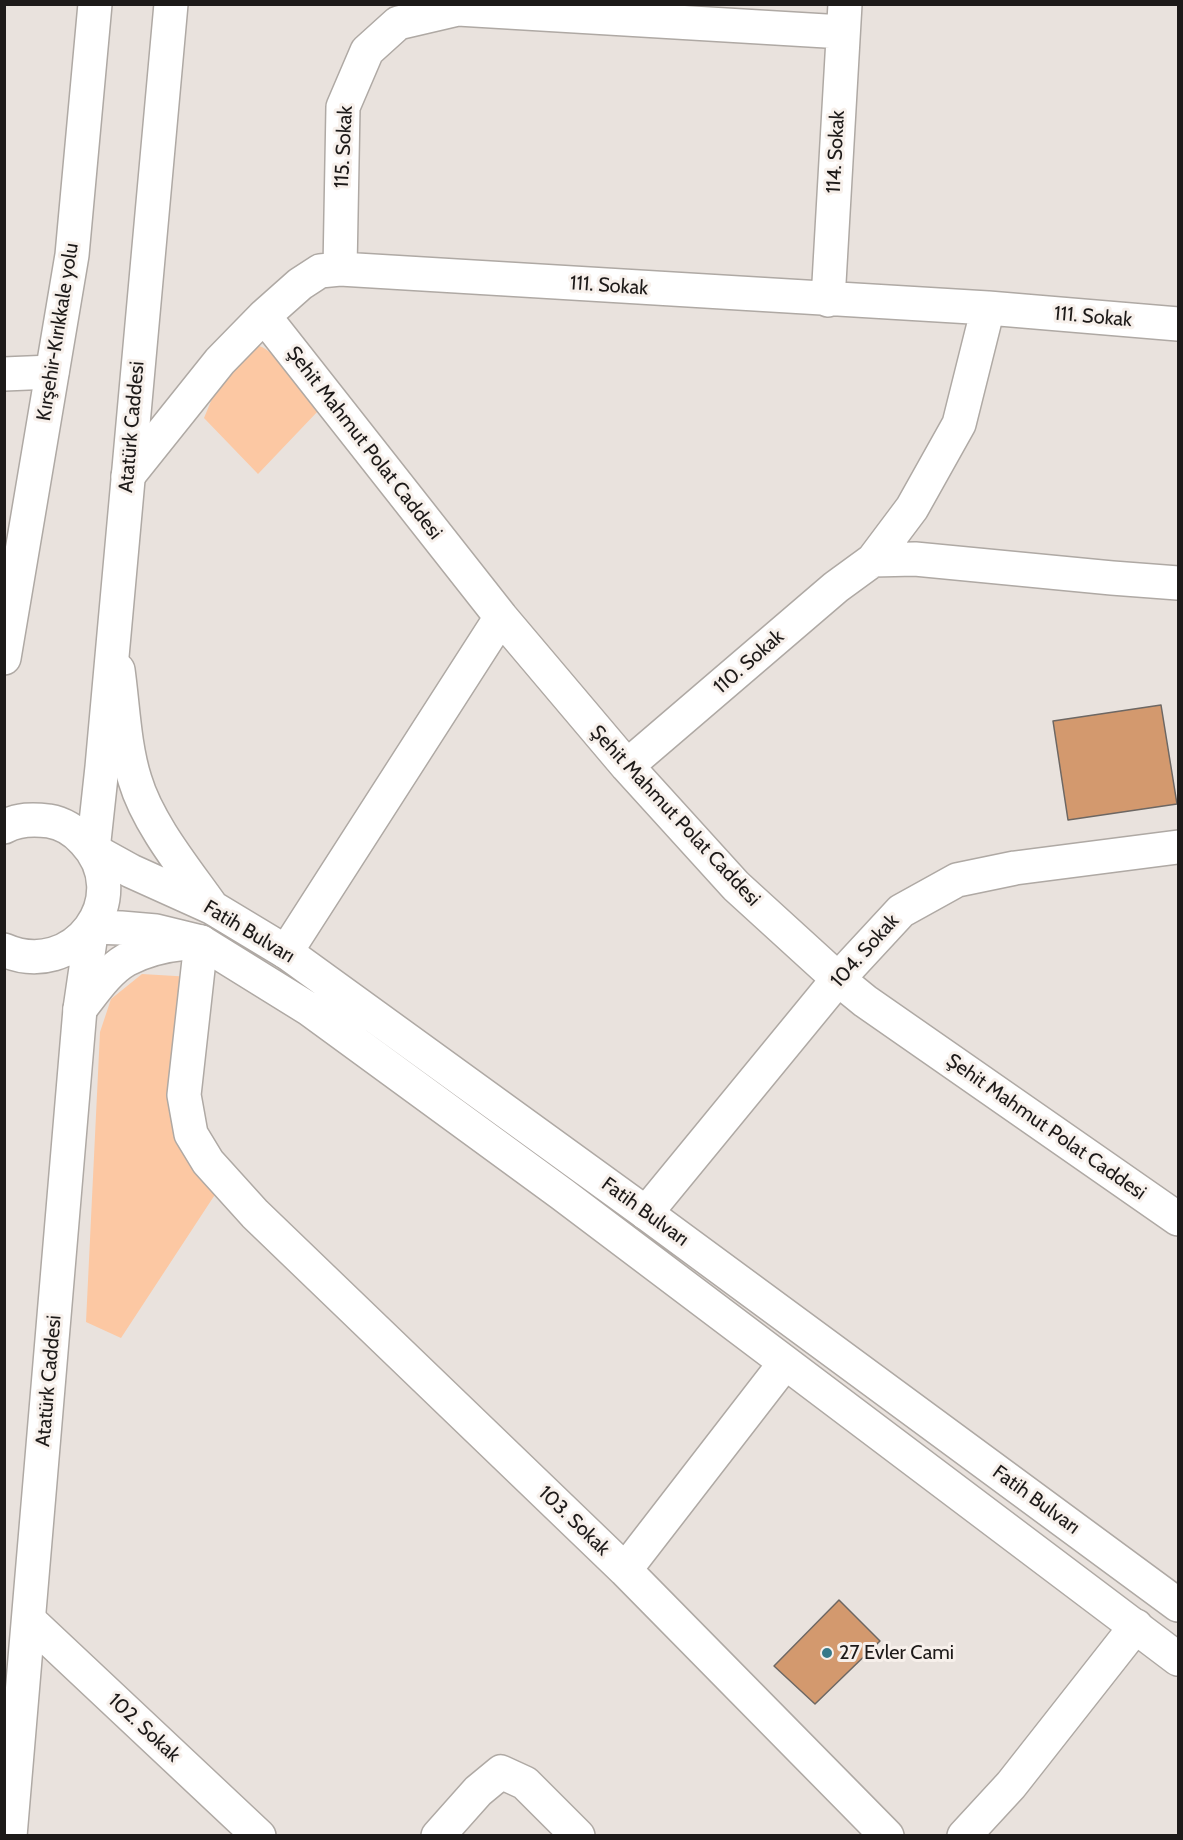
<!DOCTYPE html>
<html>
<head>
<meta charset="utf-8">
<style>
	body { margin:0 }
	#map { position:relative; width:1183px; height:1840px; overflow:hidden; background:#e9e2dd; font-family:Cabin,sans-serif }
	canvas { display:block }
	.frame { position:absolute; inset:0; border:6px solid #1d1a19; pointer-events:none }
</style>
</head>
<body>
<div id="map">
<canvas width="1183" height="1840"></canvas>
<div class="frame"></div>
</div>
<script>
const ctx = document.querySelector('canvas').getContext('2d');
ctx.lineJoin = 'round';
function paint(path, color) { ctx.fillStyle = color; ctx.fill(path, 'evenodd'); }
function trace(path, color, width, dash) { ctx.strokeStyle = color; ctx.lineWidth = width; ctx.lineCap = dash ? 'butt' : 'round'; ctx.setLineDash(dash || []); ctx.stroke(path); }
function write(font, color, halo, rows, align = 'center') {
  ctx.font = font + ' Cabin,sans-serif'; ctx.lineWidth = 6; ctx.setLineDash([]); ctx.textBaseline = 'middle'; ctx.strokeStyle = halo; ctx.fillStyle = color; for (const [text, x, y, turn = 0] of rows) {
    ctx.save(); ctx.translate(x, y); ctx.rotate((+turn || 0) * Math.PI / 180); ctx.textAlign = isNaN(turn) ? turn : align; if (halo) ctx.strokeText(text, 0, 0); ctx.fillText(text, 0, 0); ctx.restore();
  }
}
const green = new Path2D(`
	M 259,346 C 277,351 306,394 319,410 L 258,474 L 204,418 L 216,389 L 251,349 Z
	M 142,974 L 192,977 L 176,1069 L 218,1190 L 121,1338 L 86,1322 L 100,1032 L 111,999 Z`);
const building = new Path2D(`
	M 1161,705 L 1177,804 L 1068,820 L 1053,721 Z
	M 839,1600 L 880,1641 L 815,1704 L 774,1666 Z`);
const minor = new Path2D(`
	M 340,269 L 343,107 L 367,51 L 398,23 L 458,9 L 843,32
	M 828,300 L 845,4
	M 264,316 L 501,617 L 627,766 L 736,886 L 838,979 L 865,1001 L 1178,1219
	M 4,374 L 52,372
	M 128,476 L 220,361 L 264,316 L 300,284 L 320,271 L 340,269 L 988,308 L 1178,324
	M 873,560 L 912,508 L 959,424 L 988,308
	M 627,766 L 836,587 L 873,560 L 915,559 L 1112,578 L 1178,583
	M 201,942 L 184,1095 L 191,1134 L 208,1162 L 255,1214 L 625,1570 L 887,1836
	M 286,952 L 501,617
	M 646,1213 L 838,979 L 901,911 L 957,880 L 1015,868 L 1178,847
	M 625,1570 L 785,1363
	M 29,1620 L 259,1836
	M 438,1836 L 478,1791 L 501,1772 L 525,1783 L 578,1836
	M 964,1836 L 1011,1785 L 1136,1626`);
const major = new Path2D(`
	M 118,670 C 123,706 124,745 135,780 C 148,824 186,870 212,907
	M 93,850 L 131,871 L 213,908 L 286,952 L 646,1213 L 1178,1605
	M 92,927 L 121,928 L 156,931 L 201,942 L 309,1009 L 562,1194 L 1178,1659
	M 80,1009 C 93,993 107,971 126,960 C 144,950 166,945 186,943`);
const highway = new Path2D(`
	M 4,658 L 72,255 L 95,4
	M 4,827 C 18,819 33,819 49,821 C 62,823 75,831 84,841 C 137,897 74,981 4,950
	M 93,850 L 102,767 L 171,4
	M 10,1836 L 80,1009 L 92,927`);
const markers = [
	[827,1653,6,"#36798a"]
];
const streetNames = [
	["115. Sokak",344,147,-87],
	["114. Sokak",836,152,-87],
	["111. Sokak",609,286,4],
	["111. Sokak",1093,317,5],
	["Kırşehir-Kırıkkale yolu",58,332,-81],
	["Atatürk Caddesi",132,427,-85],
	["Şehit Mahmut Polat Caddesi",364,443,52],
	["110. Sokak",749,662,-41],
	["Şehit Mahmut Polat Caddesi",675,816,47],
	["Fatih Bulvarı",249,932,31],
	["104. Sokak",865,951,-48],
	["Şehit Mahmut Polat Caddesi",1046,1127,35],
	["Fatih Bulvarı",645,1212,36],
	["Atatürk Caddesi",49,1381,-85],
	["Fatih Bulvarı",1036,1500,36],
	["103. Sokak",574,1521,44],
	["102. Sokak",144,1728,43]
];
const poiNames = [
	["27 Evler Cami",839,1653]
];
paint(green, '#fcc8a3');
paint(building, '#d3996e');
trace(building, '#6d6763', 1.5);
trace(minor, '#afa9a4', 36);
trace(major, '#afa9a4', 36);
trace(highway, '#afa9a4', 36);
trace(minor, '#fff', 33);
trace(major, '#fff', 33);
trace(highway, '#fff', 33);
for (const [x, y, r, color] of markers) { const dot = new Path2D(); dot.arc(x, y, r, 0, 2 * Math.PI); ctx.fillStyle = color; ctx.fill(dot); trace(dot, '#f7f0eb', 2); }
write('20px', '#1d1a19', '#f7f0eb', streetNames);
write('20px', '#1d1a19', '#f7f0eb', poiNames, 'left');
</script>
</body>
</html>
